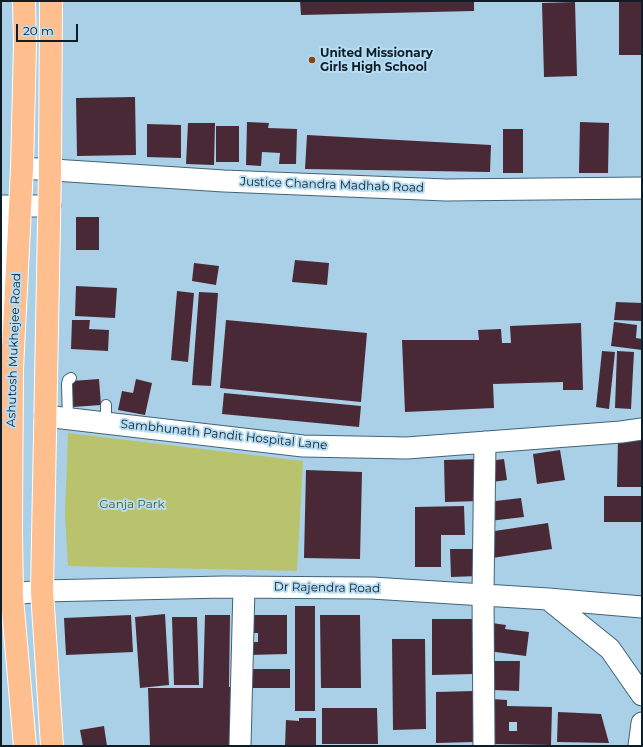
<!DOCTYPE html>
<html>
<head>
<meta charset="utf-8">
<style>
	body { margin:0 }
	#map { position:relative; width:643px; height:747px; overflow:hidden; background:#a9d0e7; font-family:Montserrat,sans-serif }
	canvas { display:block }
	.frame { position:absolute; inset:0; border:2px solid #0f1d26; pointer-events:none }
	.scale { position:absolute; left:16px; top:24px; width:62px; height:18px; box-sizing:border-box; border:2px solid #0f1d26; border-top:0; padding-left:5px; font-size:12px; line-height:14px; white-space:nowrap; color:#0f1d26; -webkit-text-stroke:3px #b6ddf4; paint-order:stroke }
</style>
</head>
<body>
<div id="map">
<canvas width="643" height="747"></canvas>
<div class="frame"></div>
<div class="scale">20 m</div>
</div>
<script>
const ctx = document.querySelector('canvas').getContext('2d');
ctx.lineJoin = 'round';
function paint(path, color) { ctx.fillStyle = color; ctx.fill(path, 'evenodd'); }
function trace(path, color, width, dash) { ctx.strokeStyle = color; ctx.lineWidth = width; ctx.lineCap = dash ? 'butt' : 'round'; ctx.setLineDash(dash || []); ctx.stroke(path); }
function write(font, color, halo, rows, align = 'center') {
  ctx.font = font + ' Montserrat,sans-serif'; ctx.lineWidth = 4; ctx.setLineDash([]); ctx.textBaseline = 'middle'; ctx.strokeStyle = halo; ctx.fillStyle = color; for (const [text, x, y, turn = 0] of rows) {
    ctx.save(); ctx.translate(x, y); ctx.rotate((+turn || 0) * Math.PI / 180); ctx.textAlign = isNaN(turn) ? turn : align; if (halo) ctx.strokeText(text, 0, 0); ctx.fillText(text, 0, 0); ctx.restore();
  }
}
const green = new Path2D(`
	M 68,433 L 303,461 L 297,571 L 68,566 L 65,514 Z`);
const building = new Path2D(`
	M 300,1 L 474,1 L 474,11 L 301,15 Z
	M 619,1 L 642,1 L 642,55 L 619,55 Z
	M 575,2 L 577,76 L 544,77 L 542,3 Z
	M 135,97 L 136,155 L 77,156 L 76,98 Z
	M 247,122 L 269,123 L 268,128 L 297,129 L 296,164 L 279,164 L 280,153 L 262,152 L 261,166 L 246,165 Z
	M 580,122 L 609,123 L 608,173 L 579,173 Z
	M 188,123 L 215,123 L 214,165 L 186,164 Z
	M 147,124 L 181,125 L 181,158 L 147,157 Z
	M 216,126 L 239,126 L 239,162 L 216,162 Z
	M 503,129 L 523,129 L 523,173 L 503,173 Z
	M 307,135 L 491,145 L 490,172 L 305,169 Z
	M 76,217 L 99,217 L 99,250 L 76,250 Z
	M 295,260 L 329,263 L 327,285 L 292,282 Z
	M 194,263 L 219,266 L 216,285 L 192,281 Z
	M 76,286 L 117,288 L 115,318 L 75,316 Z
	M 177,291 L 194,293 L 188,362 L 171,360 Z
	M 199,292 L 218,293 L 211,386 L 192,385 Z
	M 616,302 L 642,303 L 642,321 L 614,320 Z
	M 72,320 L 90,320 L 89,329 L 109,330 L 108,351 L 71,349 Z
	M 226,320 L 367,333 L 361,402 L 220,388 Z
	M 614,322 L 637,325 L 636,338 L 642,339 L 642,350 L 611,346 Z
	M 581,323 L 583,390 L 563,390 L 563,382 L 493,384 L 494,408 L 405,412 L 402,340 L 479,340 L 478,330 L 501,329 L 502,343 L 511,343 L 510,326 Z
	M 602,351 L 615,352 L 609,409 L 596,407 Z
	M 617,351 L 634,352 L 631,409 L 615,408 Z
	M 99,379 L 101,405 L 73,407 L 72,381 Z
	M 136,379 L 152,383 L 145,415 L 118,410 L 122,391 L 133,393 Z
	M 224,393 L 361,406 L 359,427 L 222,414 Z
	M 618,440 L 642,440 L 642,487 L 617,487 Z
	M 560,450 L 565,480 L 537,484 L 533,454 Z
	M 480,459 L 481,501 L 445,502 L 444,460 Z
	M 504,459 L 507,480 L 492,482 L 489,461 Z
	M 306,470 L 362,472 L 360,559 L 304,558 Z
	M 604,496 L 641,496 L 641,522 L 604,522 Z
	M 521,498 L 524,517 L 489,521 L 487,502 Z
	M 464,506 L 465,535 L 441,535 L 441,567 L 415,567 L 415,507 Z
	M 548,523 L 552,549 L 492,558 L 488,532 Z
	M 450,549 L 477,549 L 478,576 L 451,577 Z
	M 295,606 L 315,606 L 315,711 L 295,711 Z
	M 165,614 L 169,685 L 140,688 L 135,617 Z
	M 131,615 L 133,652 L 66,655 L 64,618 Z
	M 205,615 L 230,615 L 229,687 L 236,687 L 231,746 L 150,746 L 148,688 L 203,688 Z
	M 248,615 L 287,615 L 287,654 L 248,655 L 248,642 L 258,642 L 258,633 L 248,633 Z
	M 320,615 L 360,615 L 361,688 L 321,688 Z
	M 172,617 L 197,617 L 199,685 L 174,685 Z
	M 432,619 L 474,619 L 474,674 L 432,675 Z
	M 492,623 L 506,625 L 505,629 L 529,632 L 526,656 L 488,651 Z
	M 392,639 L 425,639 L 426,729 L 393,730 Z
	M 494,661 L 520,661 L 519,691 L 493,690 Z
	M 252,669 L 290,669 L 290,688 L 252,688 Z
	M 474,691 L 474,742 L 436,743 L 436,692 Z
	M 492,699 L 507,700 L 507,706 L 552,707 L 551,745 L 491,744 ZM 509,722 L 517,722 L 517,731 L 509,731 Z
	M 322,708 L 377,708 L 378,744 L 322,744 Z
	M 558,712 L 601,714 L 609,743 L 557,742 Z
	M 299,718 L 316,718 L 316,746 L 285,746 L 286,720 L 299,721 Z
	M 104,726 L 107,746 L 83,746 L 80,730 Z`);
const lane = new Path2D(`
	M 1,218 L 4,220 L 6,225 L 3,336
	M 106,405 L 106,423
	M 68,419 L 67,384 L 68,380 L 71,378`);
const street = new Path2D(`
	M 22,168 L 224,181 L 446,190 L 642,188
	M 1,206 L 50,206
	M 45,416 L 303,446 L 407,448 L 621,432 L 642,429
	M 12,594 L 42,591 L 224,587 L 372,588 L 548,599 L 642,607
	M 548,599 L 610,649 L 642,695
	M 240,746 L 244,587
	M 484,746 L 483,594 L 485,442
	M 639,746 L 642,723`);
const primary = new Path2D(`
	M 24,1 L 25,44 L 22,168 L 12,369 L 11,528 L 12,598 L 25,746
	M 51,1 L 50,171 L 42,591 L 52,746`);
const markers = [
	[312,60,4,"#84440c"]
];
const poiNames = [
	["United Missionary",320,53],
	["Girls High School",320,67]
];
const streetNames = [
	["Justice Chandra Madhab Road",332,185,2],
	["Ashutosh Mukhejee Road",14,350,-88],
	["Sambhunath Pandit Hospital Lane",224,435,6],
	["Dr Rajendra Road",327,588,1]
];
const parkNames = [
	["Ganja Park",132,504]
];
paint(green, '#b9c36d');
paint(building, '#492936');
trace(lane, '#416478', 12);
trace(street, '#416478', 23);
trace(primary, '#fff', 24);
trace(lane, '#fff', 10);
trace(street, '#fff', 21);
trace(primary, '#febe8d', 22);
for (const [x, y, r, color] of markers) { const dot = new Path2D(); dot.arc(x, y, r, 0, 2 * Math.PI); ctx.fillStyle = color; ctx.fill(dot); trace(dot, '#b6ddf4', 1.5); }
write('bold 12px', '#0f1d26', '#b6ddf4', poiNames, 'left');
write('12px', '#0f1d26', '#b6ddf4', streetNames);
write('12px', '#555b23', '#b6ddf4', parkNames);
</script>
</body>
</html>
